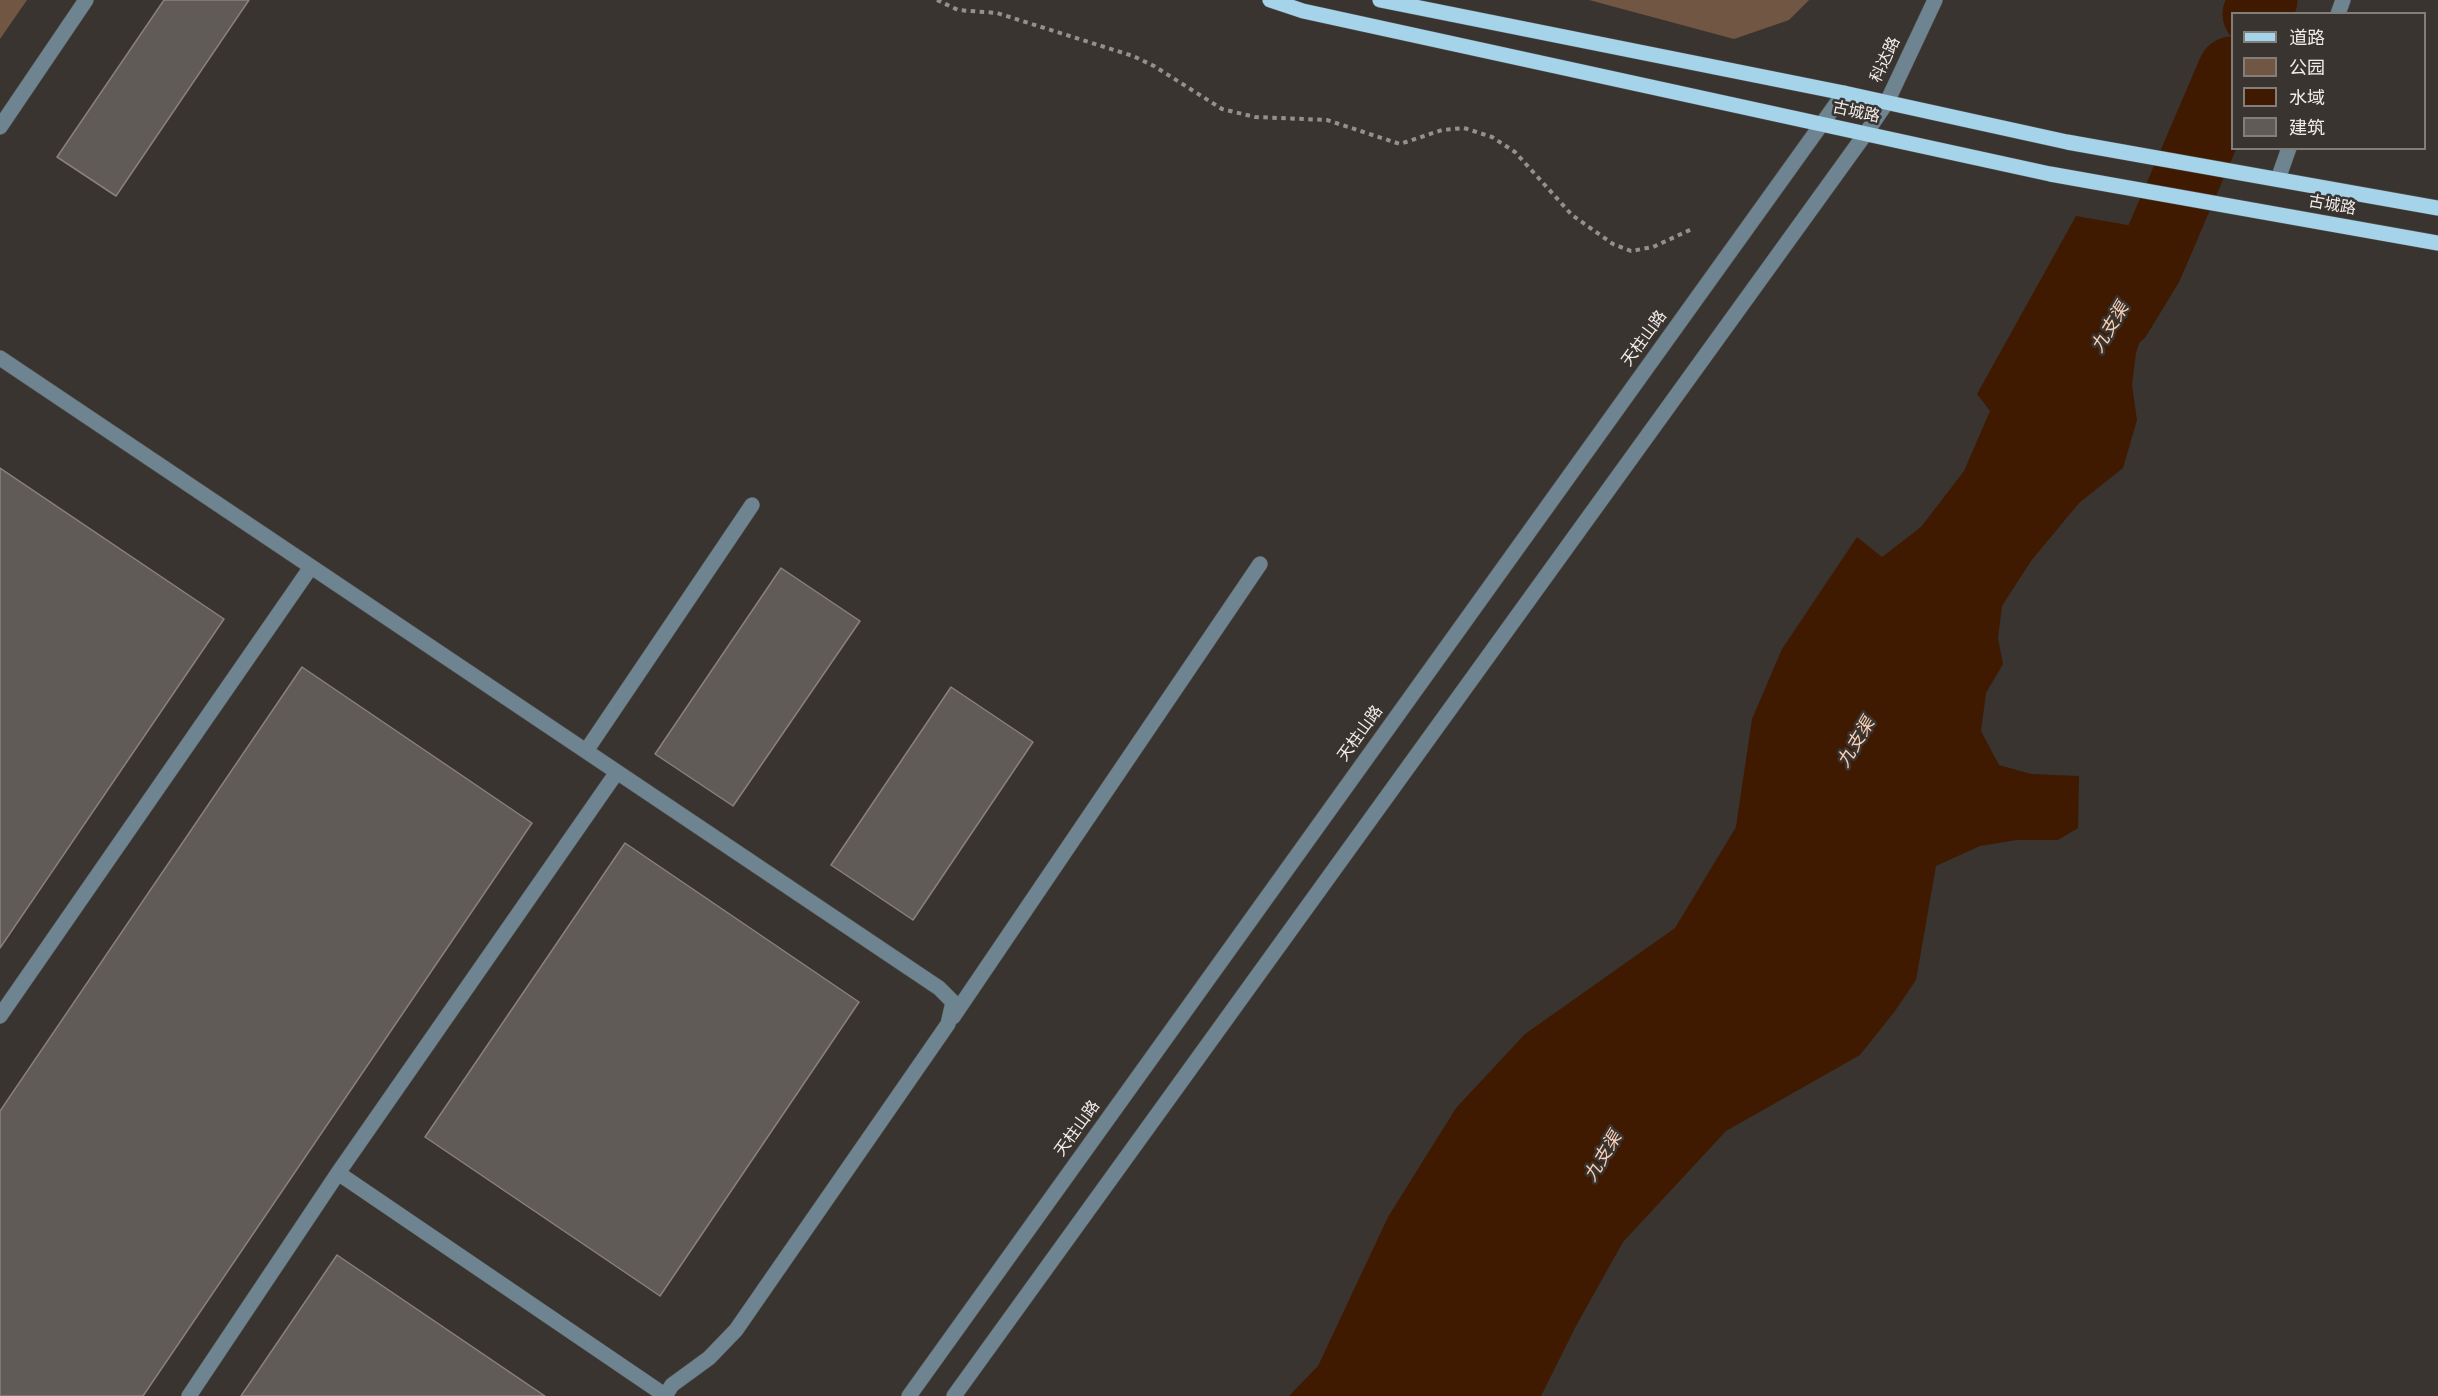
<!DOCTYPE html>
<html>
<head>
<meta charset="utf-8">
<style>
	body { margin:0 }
	#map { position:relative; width:2438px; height:1396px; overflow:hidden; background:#393430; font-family:"Titillium Web","Noto Sans SC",sans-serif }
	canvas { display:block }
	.legend { position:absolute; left:2231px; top:12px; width:195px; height:138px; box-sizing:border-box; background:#393430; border:2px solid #837e7b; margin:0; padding:8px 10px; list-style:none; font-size:18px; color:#f1edeb }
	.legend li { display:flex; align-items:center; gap:12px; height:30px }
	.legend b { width:30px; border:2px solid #837e7b }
</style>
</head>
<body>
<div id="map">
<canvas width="2438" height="1396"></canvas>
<ul class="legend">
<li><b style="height:8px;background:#a4d3ea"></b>道路</li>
<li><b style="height:16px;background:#725644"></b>公园</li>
<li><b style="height:16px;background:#3f1a00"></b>水域</li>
<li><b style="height:16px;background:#615b57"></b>建筑</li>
</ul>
</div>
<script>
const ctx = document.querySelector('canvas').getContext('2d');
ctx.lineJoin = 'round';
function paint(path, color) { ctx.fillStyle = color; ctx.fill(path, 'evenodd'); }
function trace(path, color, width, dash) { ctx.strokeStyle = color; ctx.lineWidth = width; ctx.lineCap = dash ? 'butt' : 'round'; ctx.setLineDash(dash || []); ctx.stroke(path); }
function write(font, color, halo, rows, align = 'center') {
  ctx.font = font + ' "Titillium Web","Noto Sans SC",sans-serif'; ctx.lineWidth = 5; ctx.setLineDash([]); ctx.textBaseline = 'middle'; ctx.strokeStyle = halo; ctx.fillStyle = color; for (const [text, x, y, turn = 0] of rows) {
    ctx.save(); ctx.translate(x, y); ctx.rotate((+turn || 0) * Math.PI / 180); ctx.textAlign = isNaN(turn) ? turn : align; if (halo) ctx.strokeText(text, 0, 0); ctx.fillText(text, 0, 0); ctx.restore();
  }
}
const green = new Path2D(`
	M 0,0 L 27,0 L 0,39 Z
	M 1589,0 L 1809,0 L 1789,20 L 1734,39 Z`);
const water = new Path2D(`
	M 2076,216 L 2197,237 L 2192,252 L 2145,324 L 2136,353 L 2132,385 L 2137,420 L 2123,468 L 2079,503 L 2031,561 L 2002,606 L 1998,638 L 2003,664 L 1986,693 L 1981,731 L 1999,765 L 2031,774 L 2079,776 L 2078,828 L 2058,840 L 2017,840 L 1980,846 L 1936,866 L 1916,980 L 1895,1011 L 1860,1055 L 1726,1131 L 1623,1242 L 1576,1326 L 1541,1396 L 1289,1396 L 1318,1366 L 1388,1217 L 1456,1108 L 1525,1034 L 1675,928 L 1736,827 L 1752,719 L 1782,649 L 1857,537 L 1882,557 L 1921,527 L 1964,471 L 1990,411 L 1977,394 Z`);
const pier = new Path2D(`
	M 2077,213 L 2197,234 L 2200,237 L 2073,215 Z`);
const river = new Path2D(`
	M 2257,14 L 2263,0
	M 2118,316 L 2149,265 L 2232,71`);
const building = new Path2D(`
	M 164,0 L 249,0 L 116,196 L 57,157 Z
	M 0,468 L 224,619 L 0,948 Z
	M 781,568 L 860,621 L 733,806 L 655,754 Z
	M 302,667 L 532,823 L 143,1396 L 0,1396 L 0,1111 Z
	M 951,687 L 1033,742 L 913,920 L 831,865 Z
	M 625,843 L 859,1002 L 660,1296 L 425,1137 Z
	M 337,1255 L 545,1396 L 241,1396 Z`);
const path = new Path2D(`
	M 937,0 L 958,10 L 997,13 L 1133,56 L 1154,66 L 1222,109 L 1255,117 L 1327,120 L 1400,144 L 1442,130 L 1464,128 L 1492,137 L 1515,152 L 1572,215 L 1613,244 L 1631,251 L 1653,247 L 1692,229`);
const minor = new Path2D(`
	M 2338,14 L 2343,0
	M 0,127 L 86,0
	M 2278,179 L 2289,148
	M 0,358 L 939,988 L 953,1002 L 948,1024 L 736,1330 L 709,1358 L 672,1385 L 665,1396
	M 586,751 L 752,505
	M 0,1016 L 311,567
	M 953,1017 L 1260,564
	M 338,1173 L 666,1396
	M 189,1396 L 338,1173 L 617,772
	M 909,1396 L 1844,93
	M 954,1396 L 1866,133 L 1887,102 L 1935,0`);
const major = new Path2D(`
	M 1270,0 L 1303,11 L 2050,174 L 2438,243
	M 1380,0 L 1844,93 L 2067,142 L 2438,208`);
const streetNames = [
	["科达路",1886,60,-65],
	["古城路",1856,113,12],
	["古城路",2332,206,10],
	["天柱山路",1645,339,-54],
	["天柱山路",1361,734,-54],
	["天柱山路",1078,1129,-54]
];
const waterNames = [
	["九支渠",2111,328,-59],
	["九支渠",1857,743,-59],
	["九支渠",1604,1157,-59]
];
paint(green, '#725644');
paint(water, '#3f1a00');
paint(pier, '#393430');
trace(river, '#3f1a00', 69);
paint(building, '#615b57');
trace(building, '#88817d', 1.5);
trace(minor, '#56524e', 16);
trace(major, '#56524e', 16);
trace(path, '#94908d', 4, [4.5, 4.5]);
trace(minor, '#6e8490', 15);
trace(major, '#a4d3ea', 15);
write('16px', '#f1edeb', '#393430', streetNames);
write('italic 18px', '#facfb5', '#393430', waterNames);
</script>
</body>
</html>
